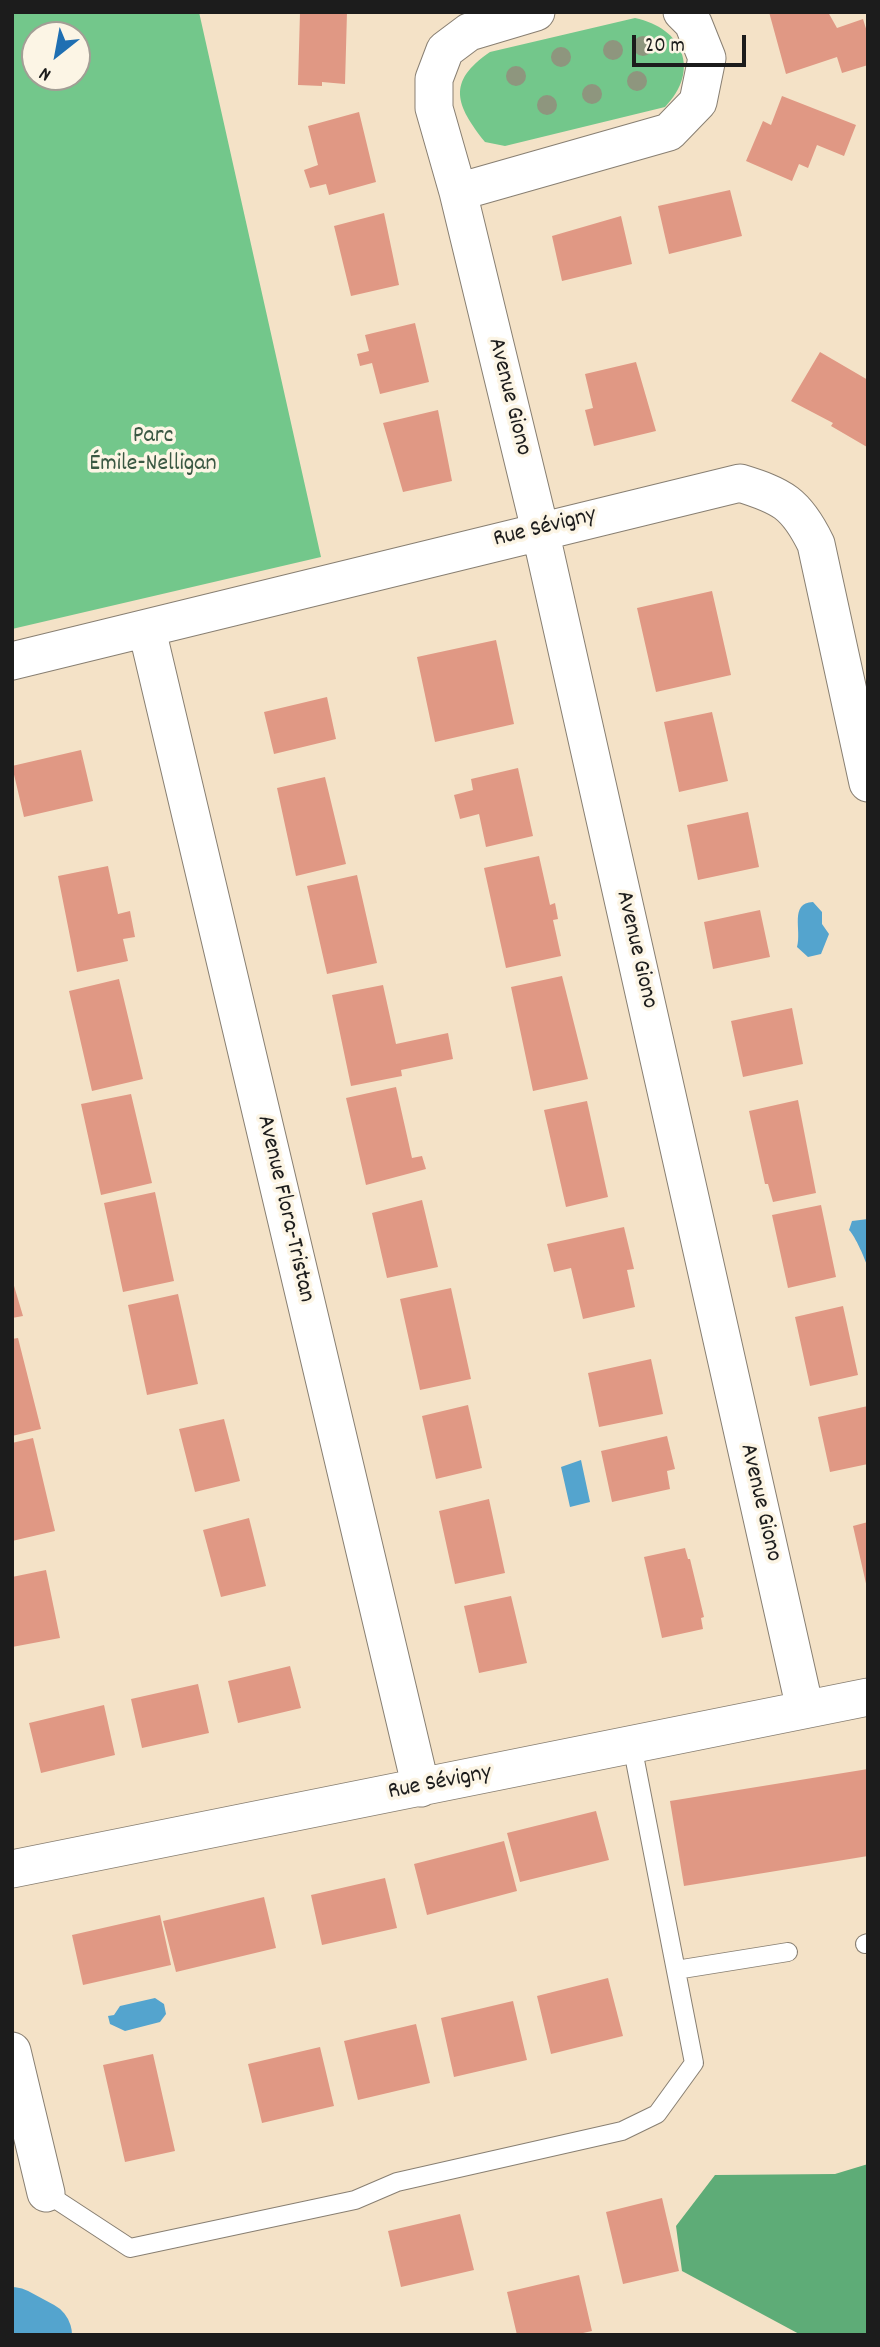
<!DOCTYPE html>
<html>
<head>
<meta charset="utf-8">
<style>
	body { margin:0 }
	#map { position:relative; width:880px; height:2347px; overflow:hidden; background:#f4e2c7; font-family:Dekko,sans-serif }
	canvas { display:block }
	.frame { position:absolute; inset:0; border:14px solid #1c1c1c; pointer-events:none }
	.north { position:absolute; left:21px; top:21px; width:70px; height:70px; box-sizing:border-box; background:#fcf5e5; border:2px solid #a29e95; border-radius:50%; rotate:211deg; font-size:19px; font-weight:700; line-height:28px; text-align:center; color:#1c1c1c }
	.north::after { content:''; display:block; margin:auto; width:24px; height:32px; background:#1f6fb2; clip-path:polygon(50% 0,100% 100%,50% 72%,0 100%) }
	.scale { position:absolute; left:632px; top:35px; width:114px; height:32px; box-sizing:border-box; border:4px solid #1c1c1c; border-top:0; padding-left:9px; font-size:21px; line-height:24px; white-space:nowrap; color:#1c1c1c; -webkit-text-stroke:5px #fcf5e5; paint-order:stroke }
</style>
</head>
<body>
<div id="map">
<canvas width="880" height="2347"></canvas>
<div class="frame"></div>
<div class="north">N</div>
<div class="scale">20 m</div>
</div>
<script>
const ctx = document.querySelector('canvas').getContext('2d');
ctx.lineJoin = 'round';
function paint(path, color) { ctx.fillStyle = color; ctx.fill(path, 'evenodd'); }
function trace(path, color, width, dash) { ctx.strokeStyle = color; ctx.lineWidth = width; ctx.lineCap = dash ? 'butt' : 'round'; ctx.setLineDash(dash || []); ctx.stroke(path); }
function write(font, color, halo, rows, align = 'center') {
  ctx.font = font + ' Dekko,sans-serif'; ctx.lineWidth = 7; ctx.setLineDash([]); ctx.textBaseline = 'middle'; ctx.strokeStyle = halo; ctx.fillStyle = color; for (const [text, x, y, turn = 0] of rows) {
    ctx.save(); ctx.translate(x, y); ctx.rotate((+turn || 0) * Math.PI / 180); ctx.textAlign = isNaN(turn) ? turn : align; if (halo) ctx.strokeText(text, 0, 0); ctx.fillText(text, 0, 0); ctx.restore();
  }
}
const green = new Path2D(`
	M 12,12 L 199,12 L 321,557 L 12,629 ZM 35,35 L 77,35 L 77,77 L 35,77 Z
	M 635,18 C 683,28 701,70 665,107 L 505,146 L 485,142 C 456,105 446,82 490,52 Z`);
const forest = new Path2D(`
	M 868,2164 L 868,2335 L 801,2335 L 682,2271 L 676,2226 L 715,2175 L 835,2174 Z`);
const water = new Path2D(`
	M 813,902 L 822,912 L 822,924 L 829,934 L 821,954 L 808,957 L 797,947 C 802,930 789,903 813,902 Z
	M 868,1219 L 868,1269 C 866,1260 855,1236 849,1230 L 852,1221 Z
	M 581,1460 L 590,1502 L 570,1507 L 561,1467 Z
	M 155,1998 L 164,2004 L 166,2014 L 160,2022 L 125,2031 L 110,2024 L 108,2016 L 114,2015 L 120,2006 Z`);
const river = new Path2D(`
	M 12,2321 L 38,2335`);
const building = new Path2D(`
	M 300,12 L 347,12 L 345,84 L 322,82 L 322,86 L 298,85 Z
	M 769,12 L 828,12 L 837,28 L 863,19 L 868,35 L 868,65 L 842,73 L 837,57 L 786,74 Z
	M 782,96 L 856,125 L 844,156 L 817,145 L 808,168 L 799,164 L 792,181 L 746,161 L 763,121 L 771,125 Z
	M 359,112 L 376,182 L 329,195 L 326,184 L 310,188 L 304,170 L 318,165 L 308,126 Z
	M 730,190 L 742,236 L 669,254 L 658,206 Z
	M 384,213 L 399,285 L 351,296 L 334,226 Z
	M 621,216 L 632,264 L 562,281 L 552,236 Z
	M 415,323 L 429,382 L 380,394 L 372,363 L 360,366 L 357,354 L 369,351 L 365,335 Z
	M 820,352 L 868,380 L 867,447 L 831,426 L 833,423 L 791,401 Z
	M 636,362 L 656,431 L 594,446 L 585,410 L 593,408 L 585,374 Z
	M 438,410 L 452,481 L 403,492 L 383,423 Z
	M 712,591 L 731,675 L 656,692 L 637,608 Z
	M 496,640 L 514,724 L 435,742 L 417,657 Z
	M 327,697 L 336,739 L 274,754 L 264,712 Z
	M 712,712 L 728,781 L 679,792 L 664,722 Z
	M 81,750 L 93,801 L 24,817 L 12,766 Z
	M 518,768 L 533,836 L 486,847 L 479,814 L 460,819 L 454,795 L 473,790 L 471,779 Z
	M 325,777 L 346,864 L 296,876 L 277,788 Z
	M 748,812 L 759,867 L 698,880 L 687,825 Z
	M 539,856 L 550,905 L 555,903 L 558,919 L 553,920 L 561,956 L 506,968 L 484,868 Z
	M 108,866 L 118,914 L 130,911 L 135,937 L 123,939 L 128,961 L 77,972 L 58,876 Z
	M 357,875 L 377,963 L 327,974 L 307,886 Z
	M 760,910 L 770,957 L 713,969 L 704,922 Z
	M 562,976 L 588,1079 L 533,1091 L 511,987 Z
	M 119,979 L 143,1079 L 92,1091 L 69,991 Z
	M 383,985 L 396,1044 L 448,1033 L 453,1059 L 401,1070 L 402,1076 L 351,1086 L 332,995 Z
	M 792,1008 L 803,1064 L 743,1077 L 731,1021 Z
	M 396,1087 L 412,1158 L 422,1156 L 426,1169 L 366,1185 L 346,1098 Z
	M 131,1094 L 152,1183 L 101,1195 L 81,1104 Z
	M 798,1100 L 816,1193 L 773,1202 L 768,1184 L 765,1184 L 749,1111 Z
	M 587,1101 L 608,1197 L 566,1207 L 544,1110 Z
	M 155,1192 L 174,1281 L 123,1292 L 104,1203 Z
	M 422,1200 L 438,1267 L 387,1278 L 372,1213 Z
	M 821,1205 L 836,1277 L 788,1288 L 772,1215 Z
	M 624,1227 L 634,1269 L 627,1270 L 635,1307 L 583,1319 L 571,1268 L 554,1272 L 547,1244 Z
	M 12,1279 L 23,1316 L 12,1318 Z
	M 451,1288 L 471,1379 L 420,1390 L 400,1299 Z
	M 178,1294 L 198,1384 L 147,1395 L 128,1305 Z
	M 843,1306 L 858,1375 L 810,1386 L 795,1317 Z
	M 18,1338 L 41,1429 L 12,1436 L 12,1339 Z
	M 651,1359 L 663,1414 L 599,1427 L 588,1373 Z
	M 468,1405 L 482,1468 L 436,1479 L 422,1416 Z
	M 868,1406 L 868,1464 L 830,1472 L 818,1417 Z
	M 224,1419 L 240,1481 L 195,1492 L 179,1429 Z
	M 667,1436 L 675,1469 L 667,1471 L 670,1489 L 612,1502 L 601,1451 Z
	M 33,1438 L 55,1531 L 12,1541 L 12,1443 Z
	M 489,1499 L 505,1573 L 455,1584 L 439,1511 Z
	M 249,1518 L 266,1586 L 221,1597 L 203,1530 Z
	M 868,1522 L 868,1588 L 867,1588 L 853,1526 Z
	M 685,1548 L 688,1559 L 690,1559 L 704,1617 L 701,1618 L 703,1629 L 662,1638 L 644,1557 Z
	M 46,1570 L 60,1638 L 12,1647 L 12,1577 Z
	M 511,1596 L 527,1663 L 479,1673 L 464,1606 Z
	M 290,1666 L 301,1708 L 238,1723 L 228,1681 Z
	M 198,1684 L 209,1733 L 142,1748 L 131,1699 Z
	M 104,1705 L 115,1755 L 41,1773 L 29,1723 Z
	M 868,1769 L 868,1856 L 684,1886 L 670,1801 Z
	M 596,1811 L 609,1860 L 520,1882 L 507,1833 Z
	M 504,1841 L 517,1891 L 427,1915 L 414,1864 Z
	M 385,1878 L 397,1928 L 322,1945 L 311,1895 Z
	M 264,1897 L 276,1948 L 176,1972 L 163,1921 Z
	M 160,1915 L 171,1965 L 83,1985 L 72,1935 Z
	M 608,1978 L 623,2036 L 551,2054 L 537,1996 Z
	M 513,2001 L 527,2060 L 454,2077 L 441,2018 Z
	M 416,2024 L 430,2083 L 358,2100 L 344,2041 Z
	M 320,2047 L 334,2106 L 262,2123 L 248,2064 Z
	M 153,2054 L 175,2151 L 125,2162 L 103,2065 Z
	M 662,2198 L 679,2271 L 623,2284 L 606,2212 Z
	M 460,2214 L 474,2270 L 401,2287 L 388,2231 Z
	M 579,2275 L 592,2331 L 574,2335 L 517,2335 L 507,2292 Z`);
const service = new Path2D(`
	M 865,1944 L 868,1943
	M 676,1970 L 788,1952
	M 46,2193 L 130,2248 L 355,2200 L 397,2182 L 622,2131 L 657,2114 L 694,2063 L 632,1745`);
const minor = new Path2D(`
	M 536,12 L 469,32 L 445,50 L 434,79 L 434,108 L 458,192 L 540,530 L 805,1709
	M 458,192 L 669,132 L 698,102 L 707,58 L 693,23 L 682,12
	M 147,630 L 421,1788
	M 12,661 L 740,483 C 782,496 796,503 816,544 L 868,783
	M 12,1869 L 868,1697
	M 12,2051 L 46,2193`);
const trees = [
	[643,46],
	[613,50],
	[561,57],
	[516,76],
	[637,81],
	[592,94],
	[547,105]
];
const streetNames = [
	["Avenue Giono",508,397,76],
	["Rue Sévigny",545,529,-14],
	["Avenue Giono",635,950,77],
	["Avenue Flora-Tristan",284,1209,77],
	["Avenue Giono",759,1503,77],
	["Rue Sévigny",440,1784,-11]
];
const parkNames = [
	["Parc",153,438],
	["Émile-Nelligan",153,466]
];
paint(green, '#73c78b');
paint(forest, '#5eac77');
paint(water, '#54a4ce');
trace(river, '#54a4ce', 68);
paint(building, '#e09884');
trace(service, '#887f72', 20);
trace(minor, '#887f72', 39);
trace(service, '#fff', 18);
trace(minor, '#fff', 37);
ctx.fillStyle = '#8e967e';
for (const [x, y] of trees) { ctx.beginPath(); ctx.arc(x, y, 10, 0, 2 * Math.PI); ctx.fill(); }
write('24px', '#1c1c1c', '#fcf5e5', streetNames);
write('24px', '#3a5843', '#fcf5e5', parkNames);
</script>
</body>
</html>
